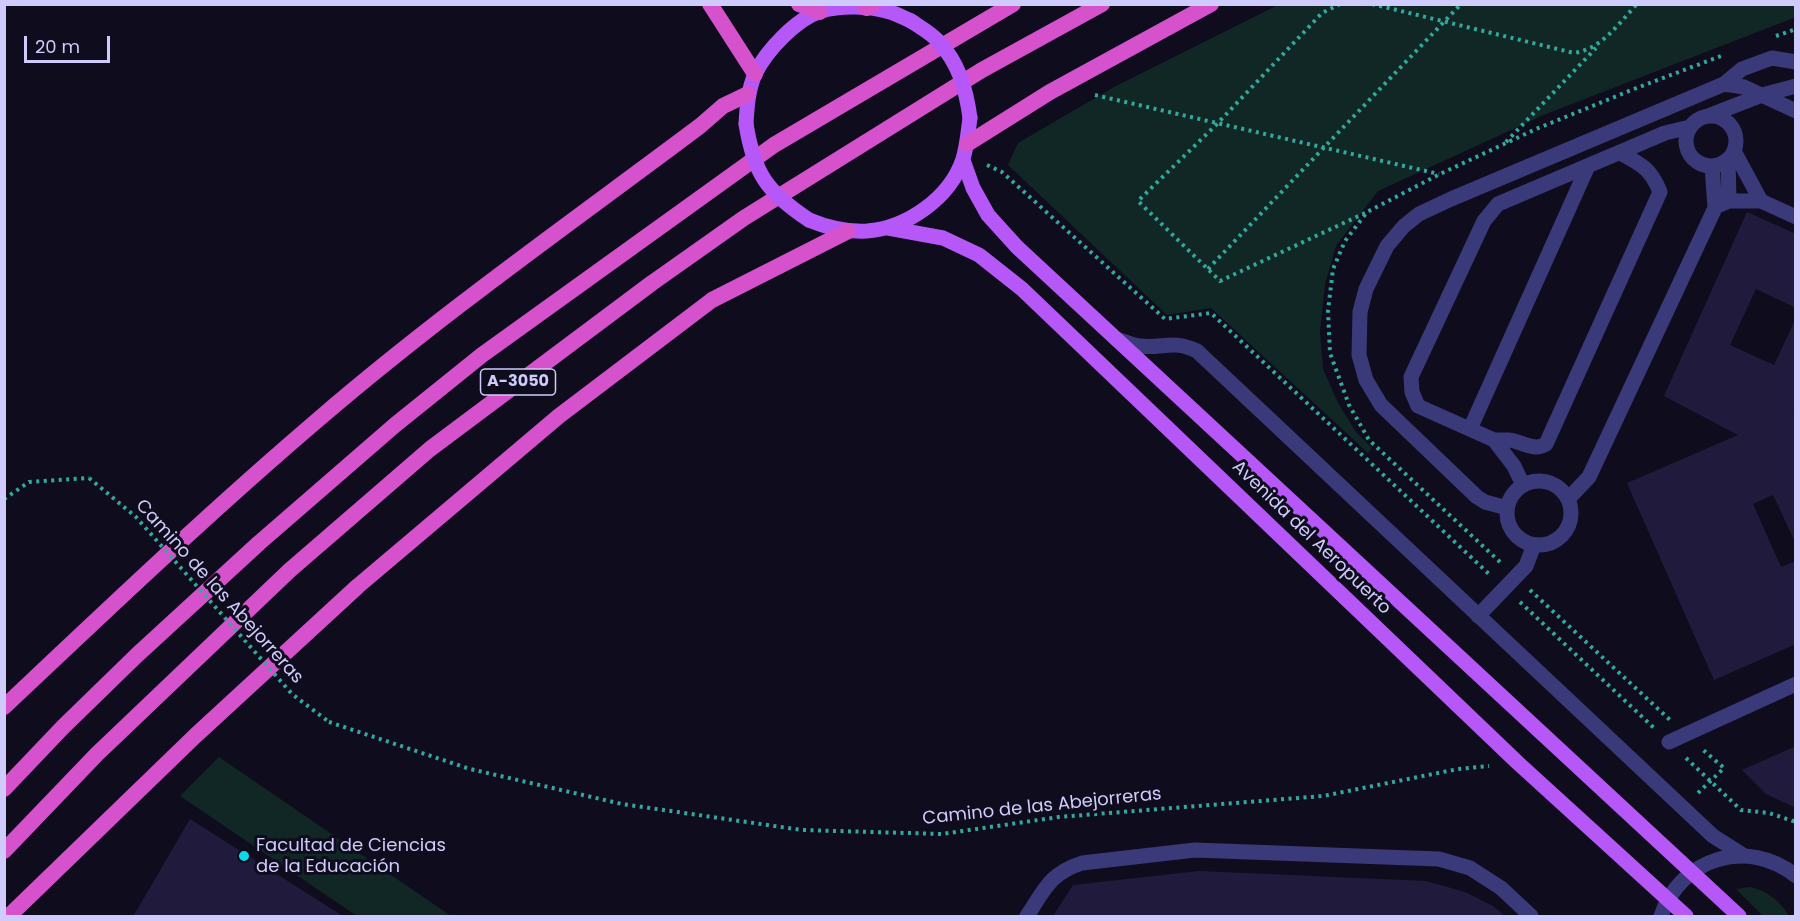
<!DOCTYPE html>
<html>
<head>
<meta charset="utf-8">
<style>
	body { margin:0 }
	#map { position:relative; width:1800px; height:921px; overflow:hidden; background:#0f0d1d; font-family:Poppins,sans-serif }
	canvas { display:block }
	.frame { position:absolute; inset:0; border:6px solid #cfcbfc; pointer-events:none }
	.scale { position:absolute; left:24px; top:36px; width:86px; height:27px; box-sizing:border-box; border:3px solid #cfcbfc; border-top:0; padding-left:8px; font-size:18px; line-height:21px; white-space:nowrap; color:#cfcbfc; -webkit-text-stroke:4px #0f0d1d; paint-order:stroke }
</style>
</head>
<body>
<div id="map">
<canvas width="1800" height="921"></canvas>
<div class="frame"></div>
<div class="scale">20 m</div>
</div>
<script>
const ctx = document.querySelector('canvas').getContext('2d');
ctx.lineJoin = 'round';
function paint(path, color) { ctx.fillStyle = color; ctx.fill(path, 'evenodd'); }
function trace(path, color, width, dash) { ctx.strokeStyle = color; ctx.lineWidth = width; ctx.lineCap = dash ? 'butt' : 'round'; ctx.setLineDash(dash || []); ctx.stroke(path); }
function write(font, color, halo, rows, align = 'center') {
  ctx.font = font + ' Poppins,sans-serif'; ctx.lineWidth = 6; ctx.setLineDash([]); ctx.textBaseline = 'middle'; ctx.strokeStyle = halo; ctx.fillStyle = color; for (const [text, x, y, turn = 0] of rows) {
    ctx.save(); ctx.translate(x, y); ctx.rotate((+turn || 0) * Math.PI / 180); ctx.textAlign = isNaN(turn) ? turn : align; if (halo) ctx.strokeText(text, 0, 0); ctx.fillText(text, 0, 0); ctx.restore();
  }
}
const green = new Path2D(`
	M 1280,4 L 1795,4 L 1796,17 L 1546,114 L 1378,191 L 1336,246 L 1325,284 L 1320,332 L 1323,369 L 1338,403 L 1356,432 L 1372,448 L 1368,453 L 1211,308 L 1167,315 L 1008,165 L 1018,143 L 1114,87 Z
	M 219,757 L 451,916 L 357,916 L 180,796 Z
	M 1750,887 C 1768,891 1780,901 1789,916 L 1763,916 L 1736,889 Z`);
const building = new Path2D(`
	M 1747,212 L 1796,234 L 1796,308 L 1756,289 L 1730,345 L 1774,365 L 1796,318 L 1796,407 L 1793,411 L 1796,410 L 1796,544 L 1773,495 L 1753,504 L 1781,567 L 1796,561 L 1796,644 L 1714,680 L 1627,483 L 1738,435 L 1664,396 Z
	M 1796,746 L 1796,808 L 1766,794 L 1742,770 Z
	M 190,819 L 343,916 L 136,916 L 134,915 Z
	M 1199,871 L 1426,881 L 1465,892 L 1493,906 L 1503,914 L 1498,916 L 1053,916 L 1073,885 Z`);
const path = new Path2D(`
	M 1340,4 L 1322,13 L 1217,124 L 1138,201 L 1220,281 L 1365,213
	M 1372,4 L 1574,53 C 1602,49 1618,24 1637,4
	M 1776,36 L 1796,29
	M 1095,95 L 1439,174
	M 1506,142 L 1596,48
	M 987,165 L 1002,172 L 1165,319 L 1211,313 L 1490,575
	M 1208,269 L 1461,4
	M 4,499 L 29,482 L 89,478
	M 1500,562 L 1369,440 L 1349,405 L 1330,353 L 1328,311 L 1333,269 L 1345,241 L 1367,212 L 1440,174 L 1536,129 L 1634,89 L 1721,56
	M 1530,590 L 1670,720
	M 1520,602 L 1654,728
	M 329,722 L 470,769 L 622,804 L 802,830 L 942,834 L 1059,817 L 1323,796 L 1458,769 L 1489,766
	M 1686,758 L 1741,810 L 1769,813 L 1796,822
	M 1698,793 L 1724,768 L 1702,749`);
const service = new Path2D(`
	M 1724,84 L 1744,87 L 1796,111
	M 1708,116 L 1762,95 L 1796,86
	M1686 141a25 25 0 1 1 50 0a25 25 0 1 1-50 0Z
	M 1734,151 L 1761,201
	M 1729,201 L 1761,201 L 1796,217
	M 1720,205 L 1729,201 L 1728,159
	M 1470,429 L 1588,166
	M 1494,440 C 1499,440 1504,440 1509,440 C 1521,441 1534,452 1546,444 L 1660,192 C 1651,169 1641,164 1620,153
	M1507 513a32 32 0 1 1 64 0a32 32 0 1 1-64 0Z
	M 1523,485 L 1514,466 L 1494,440 L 1418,406 L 1412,392 L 1411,377 L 1484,221 L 1498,204 L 1665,133 L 1690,127
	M 1568,499 L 1589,477 L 1715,208 L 1712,166
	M 1507,508 L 1485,502 L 1477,497 L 1381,405 L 1366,380 L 1359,355 L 1360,312 L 1366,289 L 1387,246 L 1404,226 L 1419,214 L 1451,199 L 1724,84 L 1742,69 L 1772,58 L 1796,62
	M 1478,616 L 1526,566 L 1534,545
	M 1027,916 C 1045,889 1049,874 1082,863 L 1195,850 L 1439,859 L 1470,868 L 1501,888 L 1531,916`);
const pedestrian = new Path2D(`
	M 1669,742 L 1796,684`);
const minor = new Path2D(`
	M 1116,339 C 1124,341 1132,345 1140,346 C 1163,349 1172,339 1197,351 L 1713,836 L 1743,855`);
const tertiary = new Path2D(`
	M 1661,916 C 1680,858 1748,837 1796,876`);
const primary = new Path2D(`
	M 746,124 C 747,107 748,90 755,74 C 766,51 796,19 821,11 C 842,5 869,6 890,12 C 897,14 904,18 911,21
	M 963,160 L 973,188 L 988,215 L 1017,247 L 1739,916
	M 809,220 C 828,228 847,232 867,231 C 907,228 950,198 963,159 C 967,146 968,132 970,118
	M 888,228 L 943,238 L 979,255 L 1022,289 L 1518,763 L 1686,916`);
const trunk = new Path2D(`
	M 710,4 L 755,74
	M 799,4 L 820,12
	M 866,8 L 874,4
	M 967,144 L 1050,92 L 1211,4
	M 4,707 C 108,609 212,510 320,418 C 441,314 572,222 700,126 L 723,106 L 748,94
	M 4,789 L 63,727 L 137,655 L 259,543 L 395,425 L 482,355 L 774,145 L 1013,4
	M 4,851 L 97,754 L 290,570 L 430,449 L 652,283 L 744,218 L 982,70 L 1102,4
	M 9,916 L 195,736 L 358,586 L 559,416 L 712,300 L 848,231`);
const pathBridge = new Path2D(`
	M 89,478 L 136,517 L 292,694 L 329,722`);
const primaryBridge = new Path2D(`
	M 911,21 C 920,27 931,33 938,41 C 959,63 966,89 970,118
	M 746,124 C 754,174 767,192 809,220`);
const markers = [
	[244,856,6,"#0bd9e8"]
];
const shields = [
	[518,382,75]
];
const shieldNames = [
	["A-3050",518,382]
];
const streetNames = [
	["Avenida del Aeropuerto",1311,538,44],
	["Camino de las Abejorreras",219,592,48],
	["Camino de las Abejorreras",1042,807,-6]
];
const poiNames = [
	["Facultad de Ciencias",256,846],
	["de la Educación",256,867]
];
paint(green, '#102725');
paint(building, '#201a3d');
trace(path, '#33a99e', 4, [3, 4.5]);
trace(service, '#3a3a7a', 15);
trace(pedestrian, '#3a3a7a', 15);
trace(minor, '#3a3a7a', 15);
trace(tertiary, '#3a3a7a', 15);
trace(primary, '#b658f7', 15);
trace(trunk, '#d652cd', 16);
trace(pathBridge, '#33a99e', 4, [3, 4.5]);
trace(primaryBridge, '#b658f7', 15);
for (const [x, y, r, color] of markers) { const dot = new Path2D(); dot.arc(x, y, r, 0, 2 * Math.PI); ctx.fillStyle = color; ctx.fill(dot); trace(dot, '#0f0d1d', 2); }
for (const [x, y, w] of shields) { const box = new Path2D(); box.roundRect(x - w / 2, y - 13, w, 26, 4.5); ctx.fillStyle = '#0f0d1d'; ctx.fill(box); trace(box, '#cfcbfc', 1.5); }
write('bold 16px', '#cfcbfc', null, shieldNames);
write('18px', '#cfcbfc', '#0f0d1d', streetNames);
write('18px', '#cfcbfc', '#0f0d1d', poiNames, 'left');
</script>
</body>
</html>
